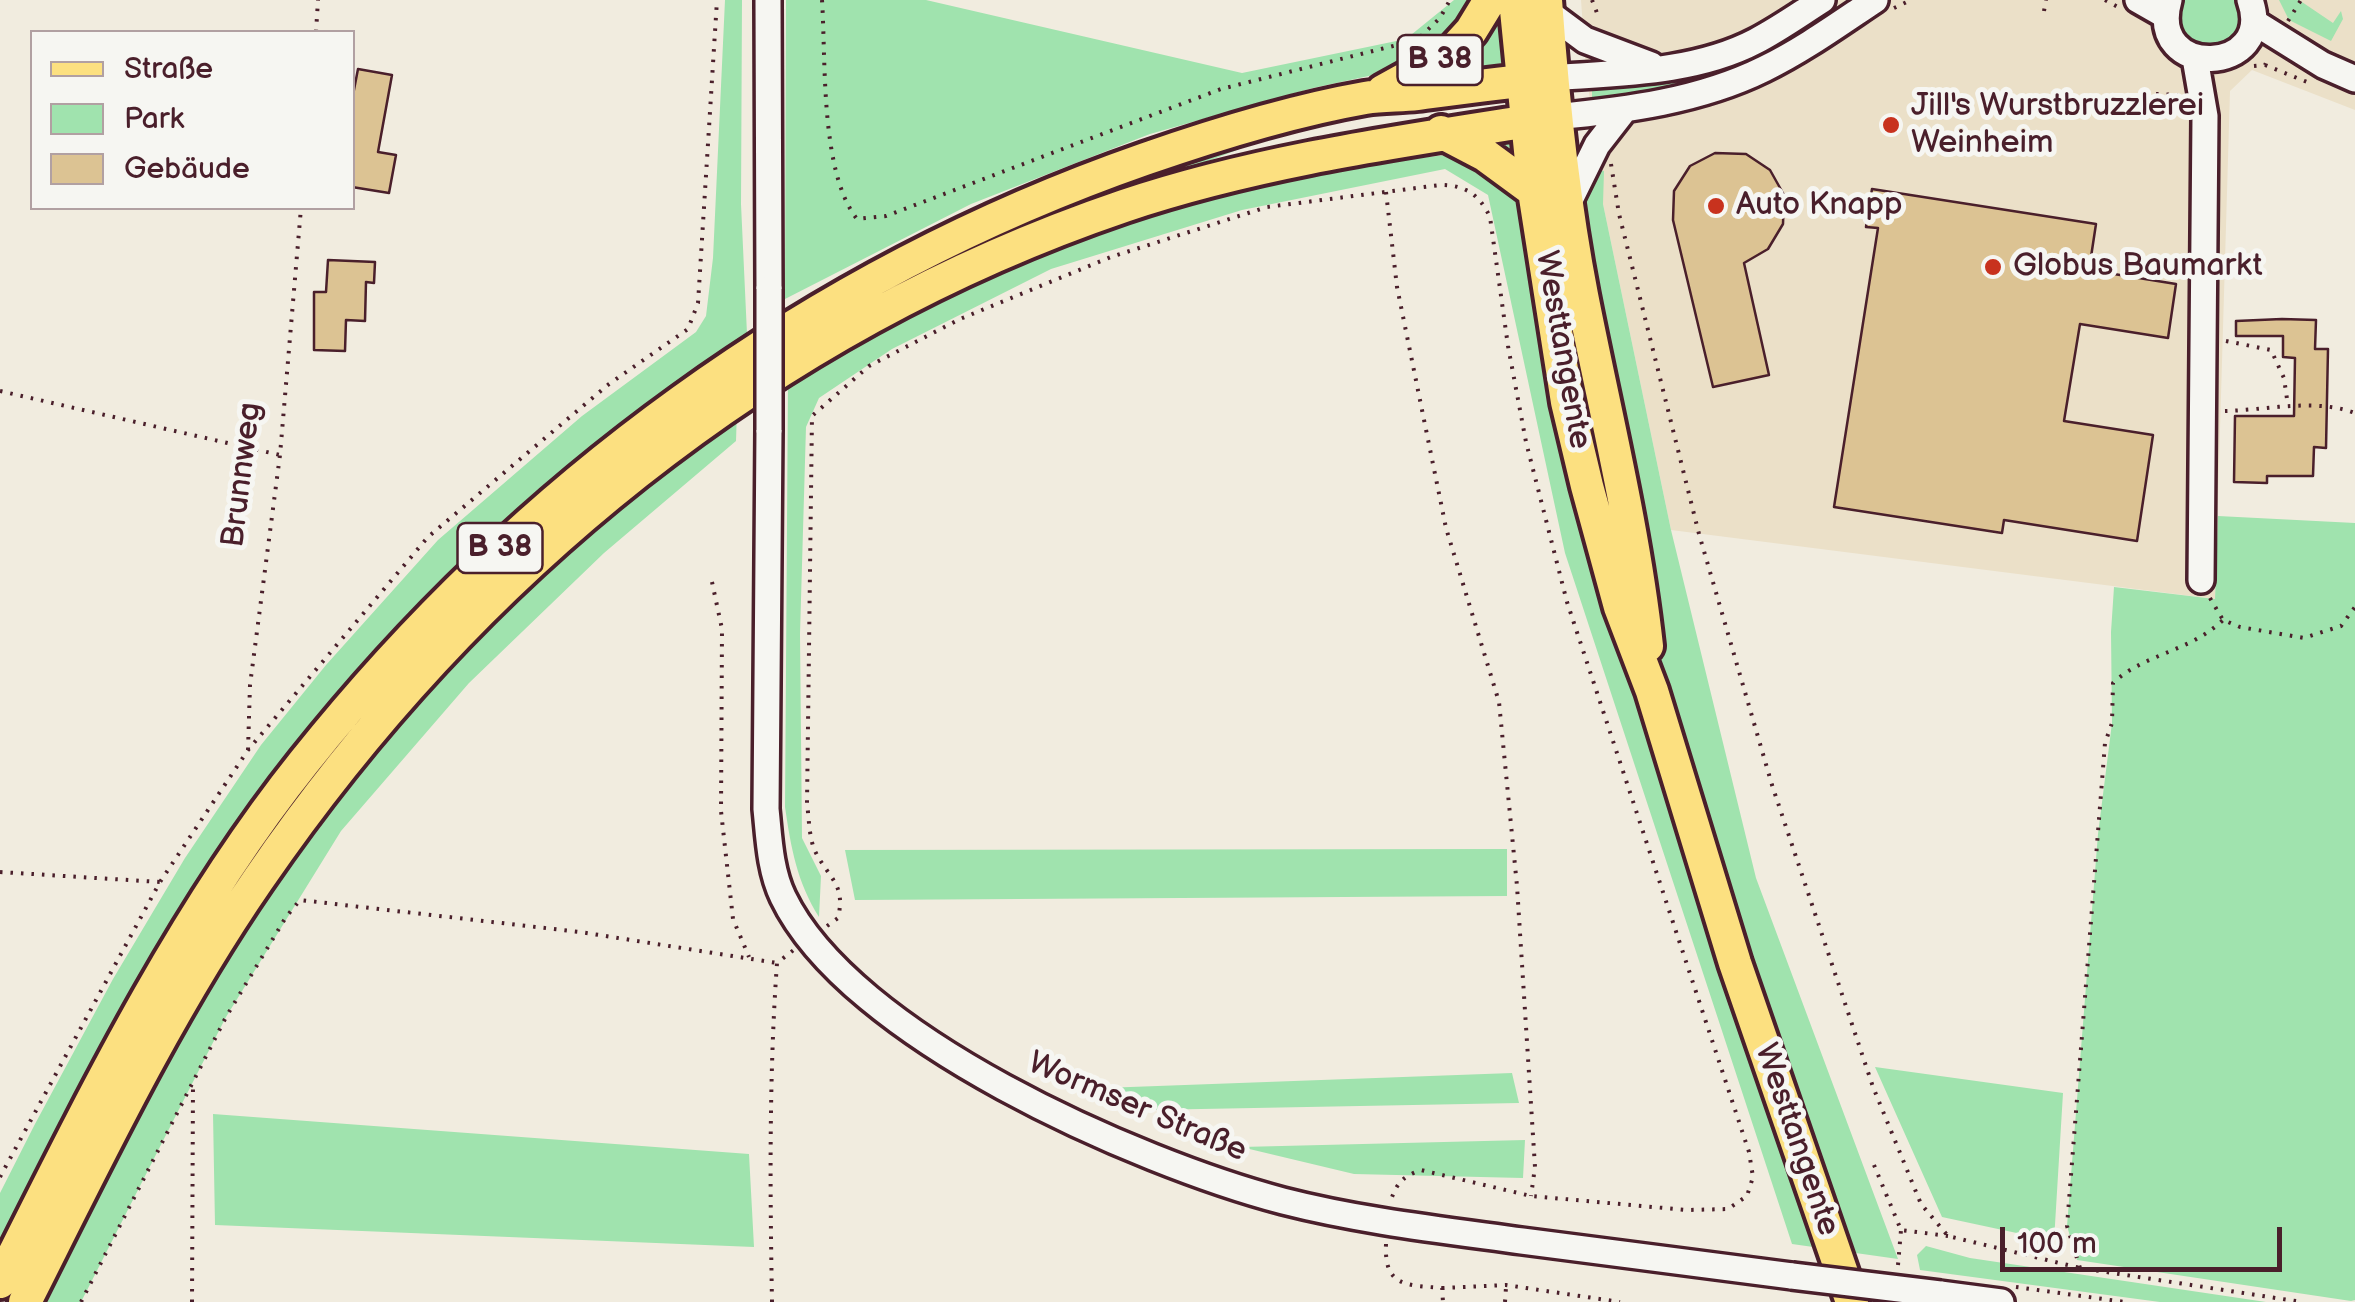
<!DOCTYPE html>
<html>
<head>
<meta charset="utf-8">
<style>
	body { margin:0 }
	#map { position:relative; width:2355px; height:1302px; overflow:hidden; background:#f1ecdf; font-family:"Balsamiq Sans",sans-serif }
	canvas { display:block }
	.legend { position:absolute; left:30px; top:30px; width:325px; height:180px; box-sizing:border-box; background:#f6f6f2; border:2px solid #b1a0a2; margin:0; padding:12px 18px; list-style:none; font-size:30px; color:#4a1f2b }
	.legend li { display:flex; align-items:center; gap:20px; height:50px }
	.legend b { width:50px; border:2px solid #b1a0a2 }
	.scale { position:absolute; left:2000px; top:1227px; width:282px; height:45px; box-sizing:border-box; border:5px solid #4a1f2b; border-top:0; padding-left:12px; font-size:30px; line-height:35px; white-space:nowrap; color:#4a1f2b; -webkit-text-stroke:8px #f6f6f2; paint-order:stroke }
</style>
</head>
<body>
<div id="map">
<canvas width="2355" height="1302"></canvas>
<ul class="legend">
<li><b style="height:12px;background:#fce080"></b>Straße</li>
<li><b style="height:28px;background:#a0e3ae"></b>Park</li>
<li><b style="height:28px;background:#dcc393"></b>Gebäude</li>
</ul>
<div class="scale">100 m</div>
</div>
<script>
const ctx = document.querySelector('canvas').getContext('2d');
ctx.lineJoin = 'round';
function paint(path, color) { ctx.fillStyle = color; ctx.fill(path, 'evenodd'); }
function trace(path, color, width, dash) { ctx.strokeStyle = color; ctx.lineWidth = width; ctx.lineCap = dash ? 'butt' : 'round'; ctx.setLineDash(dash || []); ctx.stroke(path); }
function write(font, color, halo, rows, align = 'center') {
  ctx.font = font + ' "Balsamiq Sans",sans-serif'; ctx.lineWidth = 10; ctx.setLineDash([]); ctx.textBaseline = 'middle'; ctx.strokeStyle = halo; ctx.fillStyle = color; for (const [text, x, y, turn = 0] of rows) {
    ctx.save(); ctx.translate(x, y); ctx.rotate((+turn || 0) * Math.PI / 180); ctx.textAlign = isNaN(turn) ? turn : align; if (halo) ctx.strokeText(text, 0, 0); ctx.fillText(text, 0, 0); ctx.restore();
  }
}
const built = new Path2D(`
	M 1581,0 L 2355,0 L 2355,110 L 2252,70 L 2230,91 L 2215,599 L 1671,530 L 1603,204 L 1586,69 Z`);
const green = new Path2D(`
	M 725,0 L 742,0 L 741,204 L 747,334 C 660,394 575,455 496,527 C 278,725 129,982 0,1243 L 0,1193 L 35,1124 L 113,979 L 185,858 L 261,745 L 326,665 L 438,540 L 582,416 L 696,332 L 706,316 L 713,258 Z
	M 786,0 L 926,0 L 1242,73 L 1406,39 L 1454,0 L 1481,0 L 1463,32 L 1415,66 L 1313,88 L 1150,134 L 971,204 L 785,299 Z
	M 2181,0 L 2239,0 C 2257,62 2161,58 2181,0 Z
	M 2279,0 L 2299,0 L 2333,23 L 2341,11 L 2343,19 L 2331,41 L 2289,20 Z
	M 1499,1 L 1504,63 L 1446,71 Z
	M 1751,59 L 1752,65 C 1701,84 1647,95 1592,100 L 1592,87 L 1705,72 Z
	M 1482,95 L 1366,116 L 1260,141 L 1005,240 L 888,290 L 916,271 L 1056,207 L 1177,162 L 1363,110 Z
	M 1512,137 L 1515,161 L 1604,171 L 1603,204 L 1671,530 L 1756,878 L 1898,1259 L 1792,1244 L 1565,553 L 1488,195 L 1445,169 L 1242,210 L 1051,269 L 892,349 L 819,398 L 806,427 L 800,634 L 802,838 L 821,876 L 819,917 C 797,882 791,848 785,807 L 788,381 L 930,294 L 1171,205 L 1376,163 L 1446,155 L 1512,162 L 1480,142 Z
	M 737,410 L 736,441 L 604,553 L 469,683 L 341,831 L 226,1017 L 81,1302 L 44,1302 L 158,1080 L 203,983 L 293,846 L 499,602 Z
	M 2218,516 L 2355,523 L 2355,1300 L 2351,1301 L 2077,1260 L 2067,1226 L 2098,834 L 2112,723 L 2111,632 L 2114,587 L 2215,599 Z
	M 1507,849 L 1507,896 L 855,900 L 845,850 Z
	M 1875,1067 L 2063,1093 L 2054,1241 L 1942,1217 Z
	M 1512,1073 L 1519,1103 L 1148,1110 L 1103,1088 Z
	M 213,1114 L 749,1154 L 754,1247 L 215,1225 Z
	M 1525,1140 L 1523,1178 L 1354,1174 L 1241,1147 Z
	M 1926,1246 L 1970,1258 L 2266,1302 L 2160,1302 L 1920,1270 L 1917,1255 Z`);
const building = new Path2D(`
	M 358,69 L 392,75 L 378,152 L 396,155 L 389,193 L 352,187 L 352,100 Z
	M 1715,153 L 1746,154 L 1770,170 L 1784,195 L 1783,224 L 1768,249 L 1744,263 L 1769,375 L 1713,387 L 1673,220 L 1674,191 L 1690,166 Z
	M 1872,189 L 2096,224 L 2089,270 L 2176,284 L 2168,338 L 2080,324 L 2064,421 L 2153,435 L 2137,541 L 2004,520 L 2002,533 L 1834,507 L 1878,228 L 1866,227 Z
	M 328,260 L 375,262 L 374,283 L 366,282 L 365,321 L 346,320 L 345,351 L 314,350 L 314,292 L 326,292 Z
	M 2282,319 L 2316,320 L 2315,349 L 2328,349 L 2326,448 L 2314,447 L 2313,476 L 2267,476 L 2267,483 L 2234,482 L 2235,416 L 2294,416 L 2295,358 L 2283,357 L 2283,336 L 2236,336 L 2236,321 Z`);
const path = new Path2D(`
	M 822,0 C 826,60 820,172 857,219 L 886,216 L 1221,89 L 1417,40 L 1440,18 L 1450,0
	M 1592,0 L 1597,13 L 1595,19
	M 2105,0 L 2118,7
	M 1894,8 L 1911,0
	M 2044,11 L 2046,0
	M 2288,21 L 2301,0
	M 316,32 L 318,0
	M 2265,65 L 2307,82
	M 2254,66 L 2265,65 L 2269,56
	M 2156,94 L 2178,95
	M 1611,164 L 1619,214 L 1699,534 L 1772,785 L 1873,1087 L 1921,1204 L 1948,1236 L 2080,1268 L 2302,1302
	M 1386,192 L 1397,287 L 1446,528 L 1499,702 L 1517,886 L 1535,1167 L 1531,1196
	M 2132,259 L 2154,262 L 2184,274
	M 2226,341 L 2271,350 L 2284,378 L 2288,406
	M 0,391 L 280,455
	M 2225,411 C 2267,410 2315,398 2355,413
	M 712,582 L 722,629 L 721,811 L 733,919 L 749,957
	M 2210,598 L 2223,620 L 2240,627 L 2304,638 L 2341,626 L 2355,607
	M 248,750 L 250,685 L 280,455 L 301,208
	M 0,872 L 160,882
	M 827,926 L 838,918 C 846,884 829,879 815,851 C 809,838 809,818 807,803 L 812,416 L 869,366 L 960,319 L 1111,257 L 1267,207 L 1440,185 C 1465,185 1479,194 1490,217 L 1508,346 L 1526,442 L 1567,602 L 1749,1152 L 1753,1177 L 1747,1196 L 1728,1209 L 1686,1210 L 1531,1196 L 1421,1170 C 1404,1176 1397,1182 1391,1200
	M 1874,1165 L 1901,1230 L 1948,1236
	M 0,1177 L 160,882 L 248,750 L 428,537 L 609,384 L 688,329 L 698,303 L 717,0
	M 1386,1244 C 1384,1287 1406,1285 1442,1288 L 1443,1302
	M 1898,1265 L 1901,1230
	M 2080,1268 L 2067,1226 L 2105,743 L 2112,723 L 2113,683 C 2145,653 2188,653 2223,620
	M 2016,1287 L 2125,1302
	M 1442,1288 L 1506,1285 L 1620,1302
	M 81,1302 L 226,1017 L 286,917 L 300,900 L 580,932 L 777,963
	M 192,1302 L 193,1082
	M 772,1302 C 770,1189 769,1076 777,963 L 795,949
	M 1505,1302 L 1506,1287`);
const minor = new Path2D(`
	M 768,0 L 769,289
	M 2138,0 L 2166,16
	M 2169,0 C 2146,81 2277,75 2250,0
	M 1546,11 L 1585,40 L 1651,65
	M 2254,22 L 2323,65 L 2355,79
	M 2195,58 L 2205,116 L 2201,580
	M 1551,78 C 1619,73 1695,73 1756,41 C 1779,29 1800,14 1822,0
	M 1555,117 C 1626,110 1699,101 1764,69 C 1803,50 1839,24 1875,0
	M 1568,204 L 1597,145 L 1625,109
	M 769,430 L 766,809 C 769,838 770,870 783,897 C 850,1037 1138,1163 1283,1201 C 1361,1221 1442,1230 1522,1241 C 1612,1252 1702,1264 1792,1276
	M 1940,1294 L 2001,1302`);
const major = new Path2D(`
	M 1515,0 L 1534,191 L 1567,402 L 1587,486 L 1620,607 L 1652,691 L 1735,963 L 1852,1302
	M 1546,0 C 1553,99 1563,197 1582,295 C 1605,412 1634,527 1647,646
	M 1383,91 L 1450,54 L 1471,31 L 1490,0
	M 1441,132 L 1485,155 L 1534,191
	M 0,1282 C 89,1105 180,917 304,762 C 523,487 812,275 1145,159 C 1217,134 1291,111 1365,98 C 1382,95 1400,96 1417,94 C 1462,88 1506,82 1551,78
	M 25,1302 C 97,1159 167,1012 258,880 C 469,572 768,327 1124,206 C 1264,159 1411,140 1555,117`);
const minorBridge = new Path2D(`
	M 769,430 L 769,289
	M 1792,1276 L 1940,1294`);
const markers = [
	[1891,125,10,"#c8321e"],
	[1716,206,10,"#c8321e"],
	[1993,267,10,"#c8321e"]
];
const shields = [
	[1440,60,85],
	[500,548,85]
];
const shieldNames = [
	["B 38",1440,60],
	["B 38",500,548]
];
const poiNames = [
	["Jill's Wurstbruzzlerei",1911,107],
	["Weinheim",1911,144],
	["Auto Knapp",1736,206],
	["Globus Baumarkt",2013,267]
];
const streetNames = [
	["Westtangente",1562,350,80],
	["Brunnweg",243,475,-83],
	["Wormser Straße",1137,1108,23],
	["Westtangente",1796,1140,71]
];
paint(built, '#ebe0c8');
paint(green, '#a0e3ae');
paint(building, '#dcc393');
trace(building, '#4a1f2b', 2.5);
trace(minor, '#4a1f2b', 32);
trace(major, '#4a1f2b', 40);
trace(path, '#4a1f2b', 4, [2.5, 8]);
trace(minor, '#f6f6f2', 25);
trace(major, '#fce080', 32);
trace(minorBridge, '#4a1f2b', 32, []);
trace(minorBridge, '#f6f6f2', 25);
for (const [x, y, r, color] of markers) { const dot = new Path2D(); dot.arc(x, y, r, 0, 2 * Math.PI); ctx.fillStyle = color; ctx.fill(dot); trace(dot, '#f6f6f2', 4); }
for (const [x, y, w] of shields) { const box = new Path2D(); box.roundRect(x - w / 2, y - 25, w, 50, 8); ctx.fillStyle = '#f6f6f2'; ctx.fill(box); trace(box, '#4a1f2b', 2.5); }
write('bold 30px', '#4a1f2b', null, shieldNames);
write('32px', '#4a1f2b', '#f6f6f2', poiNames, 'left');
write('32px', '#4a1f2b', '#f6f6f2', streetNames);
</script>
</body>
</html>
